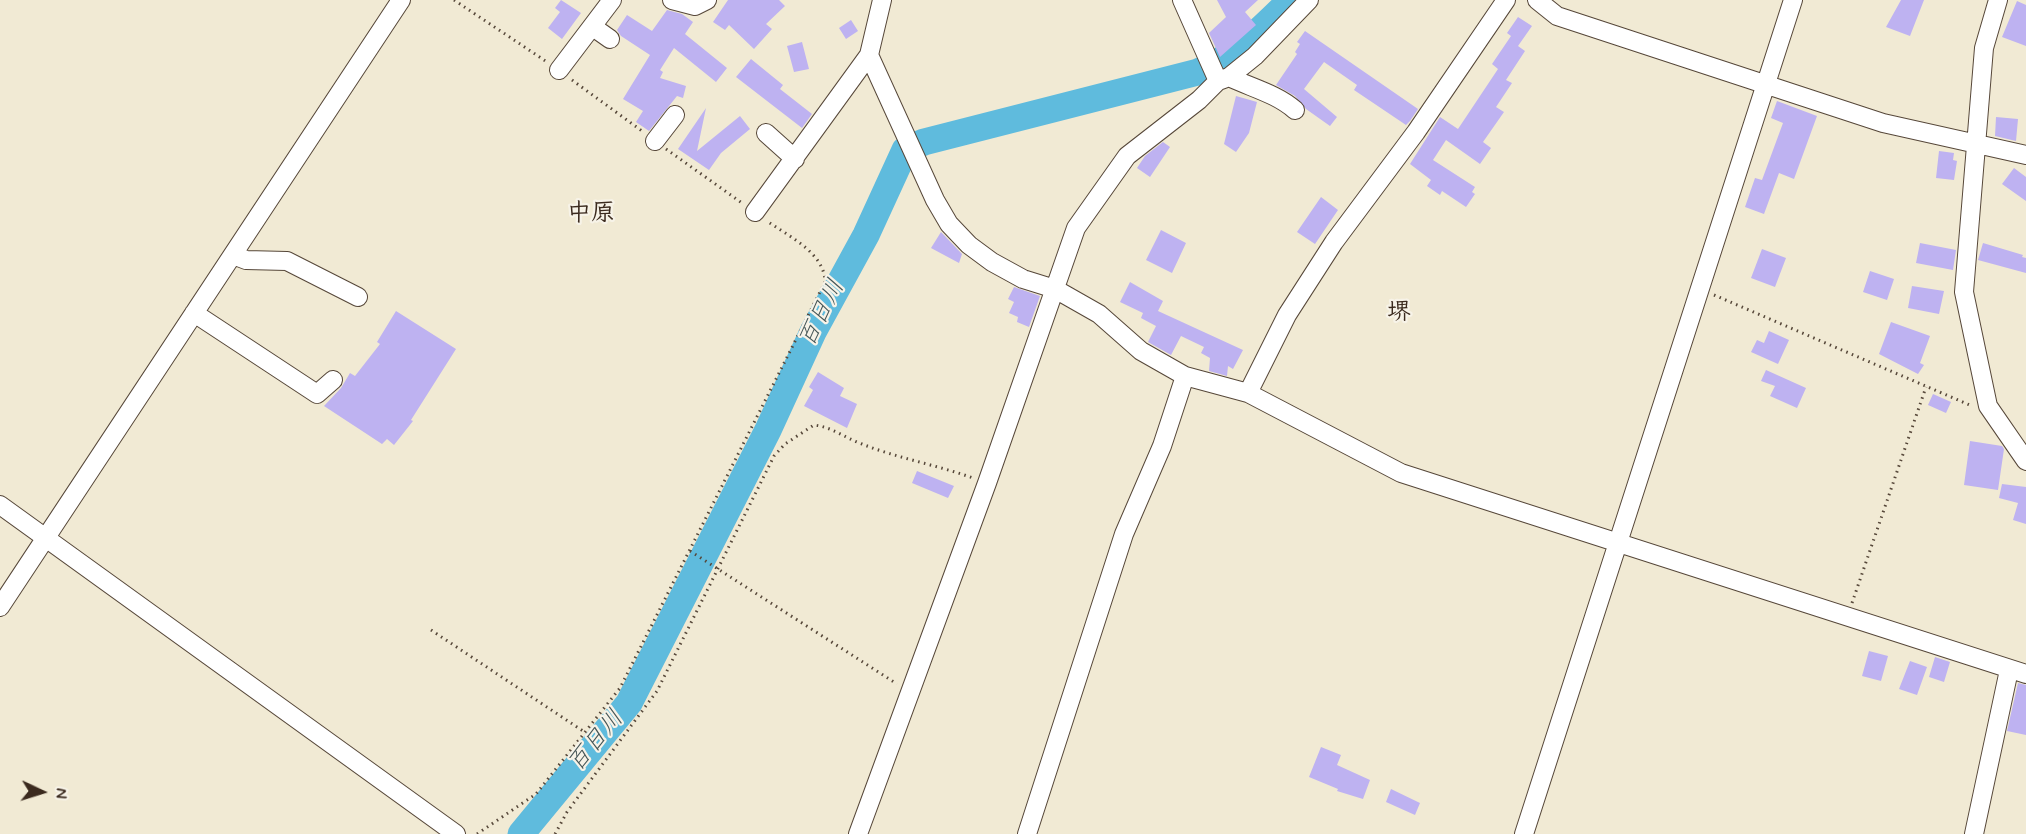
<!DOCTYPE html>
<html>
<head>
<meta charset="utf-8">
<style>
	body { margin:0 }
	#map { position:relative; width:2026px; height:834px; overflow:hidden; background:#f1ead4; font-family:Mynerve,sans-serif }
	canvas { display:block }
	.north { position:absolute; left:12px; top:762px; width:60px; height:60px; -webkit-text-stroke:4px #f7f3e8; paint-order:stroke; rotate:94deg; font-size:16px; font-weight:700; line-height:24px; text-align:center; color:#3b2a1e }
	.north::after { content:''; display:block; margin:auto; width:21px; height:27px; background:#3b2a1e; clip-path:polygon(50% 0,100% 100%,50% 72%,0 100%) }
</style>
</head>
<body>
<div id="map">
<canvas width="2026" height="834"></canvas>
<div class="north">N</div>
</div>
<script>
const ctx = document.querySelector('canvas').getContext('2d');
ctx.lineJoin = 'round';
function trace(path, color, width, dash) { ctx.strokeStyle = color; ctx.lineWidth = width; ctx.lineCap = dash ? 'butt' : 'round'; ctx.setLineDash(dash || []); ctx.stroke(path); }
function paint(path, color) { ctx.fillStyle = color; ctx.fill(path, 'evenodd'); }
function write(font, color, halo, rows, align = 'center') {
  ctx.font = font + ' Mynerve,"Klee One",sans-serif'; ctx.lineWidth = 4.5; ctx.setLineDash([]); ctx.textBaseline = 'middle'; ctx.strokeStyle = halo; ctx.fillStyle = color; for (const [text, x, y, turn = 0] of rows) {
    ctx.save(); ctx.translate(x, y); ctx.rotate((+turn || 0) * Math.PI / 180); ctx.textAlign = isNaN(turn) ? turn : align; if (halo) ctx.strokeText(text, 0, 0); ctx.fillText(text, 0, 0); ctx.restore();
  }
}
const river = new Path2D(`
	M 521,834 L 629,703 L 768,430 L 813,332 L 866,235 L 905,150 L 924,142 L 1198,72 C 1236,56 1261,29 1291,0`);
const building = new Path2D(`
	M 561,0 L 581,13 L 562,39 L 548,28 L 560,12 L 555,8 Z
	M 728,0 L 779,0 L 785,6 L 766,24 L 772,29 L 754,49 L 729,25 L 725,30 L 713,22 Z
	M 1217,0 L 1258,0 L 1245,12 L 1256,25 L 1220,57 L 1209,33 L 1226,17 Z
	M 1901,0 L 1924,0 L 1910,36 L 1886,27 Z
	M 2017,1 L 2026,5 L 2026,46 L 2002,37 Z
	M 667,10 L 682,14 L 693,22 L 685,34 L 727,68 L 716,82 L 674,48 L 660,70 L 663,72 L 660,78 L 686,86 L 683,98 L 677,96 L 649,131 L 636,122 L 643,111 L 623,99 L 650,55 L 621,36 L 617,30 L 627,15 L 652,31 Z
	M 1518,17 L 1532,26 L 1518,46 L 1525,51 L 1506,80 L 1512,83 L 1496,107 L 1504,112 L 1483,142 L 1491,148 L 1480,164 L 1446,140 L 1433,160 L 1475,187 L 1472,192 L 1475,194 L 1466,207 L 1442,191 L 1440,195 L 1427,186 L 1431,180 L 1410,164 L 1440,117 L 1458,129 L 1498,69 L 1492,64 L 1511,36 L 1507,33 Z
	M 851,20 L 858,31 L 846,39 L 839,28 Z
	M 1305,31 L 1418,109 L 1410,121 L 1406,125 L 1354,90 L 1357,85 L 1324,62 L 1304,89 L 1337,117 L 1330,126 L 1306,109 L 1295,96 L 1276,85 L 1297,54 L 1295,52 L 1300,44 L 1297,42 Z
	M 802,42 L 809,69 L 794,72 L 787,46 Z
	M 751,59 L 783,85 L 780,89 L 812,114 L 802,128 L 736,77 Z
	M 1236,96 L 1257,102 L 1249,133 L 1236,152 L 1224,144 Z
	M 1777,101 L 1817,116 L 1794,179 L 1779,173 L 1764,214 L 1745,207 L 1755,178 L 1762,180 L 1783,123 L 1771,118 Z
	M 706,108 L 697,151 L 740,116 L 750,129 L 721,153 L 709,170 L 678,149 Z
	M 1996,117 L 2018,119 L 2016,141 L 1995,136 Z
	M 1163,142 L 1170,147 L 1150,177 L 1137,168 L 1145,156 Z
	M 1939,151 L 1954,153 L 1953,160 L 1957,161 L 1954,180 L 1936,178 Z
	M 2014,168 L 2026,177 L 2026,201 L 2002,184 Z
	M 1321,197 L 1338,210 L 1315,244 L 1297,232 Z
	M 1161,230 L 1186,243 L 1172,273 L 1146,260 Z
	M 941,232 L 962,254 L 959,263 L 931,248 Z
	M 1920,243 L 1956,250 L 1953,270 L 1916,263 Z
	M 1983,243 L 2023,255 L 2022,257 L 2026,258 L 2026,273 L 1978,260 Z
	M 1762,249 L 1786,258 L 1775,287 L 1751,278 Z
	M 1870,271 L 1894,279 L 1887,300 L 1863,292 Z
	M 1130,282 L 1163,301 L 1158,311 L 1243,350 L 1233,369 L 1228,366 L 1227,376 L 1209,371 L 1210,358 L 1201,353 L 1204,347 L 1181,336 L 1171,355 L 1148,342 L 1156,326 L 1141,318 L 1143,313 L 1120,302 Z
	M 1912,286 L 1944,291 L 1939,314 L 1908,308 Z
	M 1014,287 L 1040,296 L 1029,327 L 1017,322 L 1018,317 L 1009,313 L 1014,302 L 1008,299 Z
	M 396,311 L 456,349 L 411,420 L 413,421 L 394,445 L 387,439 L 382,444 L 324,406 L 341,388 L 350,373 L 355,376 L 380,344 L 377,342 Z
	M 1891,322 L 1930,336 L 1920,363 L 1924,365 L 1918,374 L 1879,354 Z
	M 1769,331 L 1789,340 L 1778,364 L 1751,352 L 1757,340 L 1764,343 Z
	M 1766,370 L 1806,388 L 1797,408 L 1770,396 L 1775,386 L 1761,381 Z
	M 818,372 L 844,388 L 840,396 L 857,404 L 847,428 L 804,406 L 813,390 L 809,387 Z
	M 1933,394 L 1951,402 L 1946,413 L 1928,405 Z
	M 1970,441 L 2002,446 L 2004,449 L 1998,490 L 1964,485 Z
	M 917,471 L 954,486 L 948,498 L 912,483 Z
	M 2002,484 L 2026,487 L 2026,524 L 2013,520 L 2018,503 L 1999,498 Z
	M 1869,651 L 1888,656 L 1881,681 L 1862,676 Z
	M 1935,657 L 1950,662 L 1944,682 L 1929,677 Z
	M 1910,661 L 1927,667 L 1917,695 L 1899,689 Z
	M 2018,683 L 2026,685 L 2026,735 L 2007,731 Z
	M 1321,747 L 1341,755 L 1337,765 L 1370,780 L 1363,799 L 1337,791 L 1338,789 L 1309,777 Z
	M 1391,789 L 1420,803 L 1415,815 L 1386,802 Z`);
const path = new Path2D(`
	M 454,0 L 547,62
	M 572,80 L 642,131
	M 666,149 L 742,203
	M 1714,295 L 1972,406
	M 690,551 L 897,684
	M 1852,603 L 1926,387
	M 431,630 L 586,733
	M 477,834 L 536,794 L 620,688 L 825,282 C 825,253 788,236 767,221
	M 555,834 L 567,812 L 657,691 L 774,456 L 785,444 L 814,425 C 832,427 845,438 862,444 C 897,458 937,465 973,478`);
const minor = new Path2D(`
	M 672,0 L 695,6 L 707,0
	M 1182,0 L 1218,81
	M 1537,0 L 1557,16 L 1883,123 L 2026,155
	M 1998,0 L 1984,48 L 1964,292 L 1988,406 L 2026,461
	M 593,27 L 610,39
	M 869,55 L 935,200 L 949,224 L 969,245 L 992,262 L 1023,279 L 1055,289 L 1099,314 L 1141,351 L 1185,376 L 1248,393 L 1401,473 L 2026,674
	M 559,70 L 612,0
	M 1229,77 C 1252,88 1277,94 1295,110
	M 766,133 L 795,159
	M 655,141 L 675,115
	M 755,212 L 869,55 L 882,0
	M 233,255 L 246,260 L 287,261 L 358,297
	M 194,313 L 317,394 L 333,380
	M 1248,393 L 1287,315 L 1334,242 L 1416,132 L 1506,0
	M 0,505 L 456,834
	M 0,607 L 401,0
	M 858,834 L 987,483 L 1076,228 L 1127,156 L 1199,100 L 1218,81 L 1229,77 L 1255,56 L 1309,0
	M 1027,834 L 1124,534 L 1162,446 L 1185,376
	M 1524,834 L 1793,0
	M 1974,834 L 2009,670`);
const neighbourhoodNames = [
	["中原",591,215],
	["堺",1399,314]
];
const waterNames = [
	["百日川",823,314,-63],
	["百日川",597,742,-50]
];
trace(river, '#5fbbdd', 27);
paint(building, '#beb2f1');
trace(minor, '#564739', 20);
trace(path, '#564739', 3, [1.5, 4.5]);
trace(minor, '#fff', 18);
write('bold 24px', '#3b2a1e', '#f7f3e8', neighbourhoodNames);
write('italic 24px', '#465657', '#f7f3e8', waterNames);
</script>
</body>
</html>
